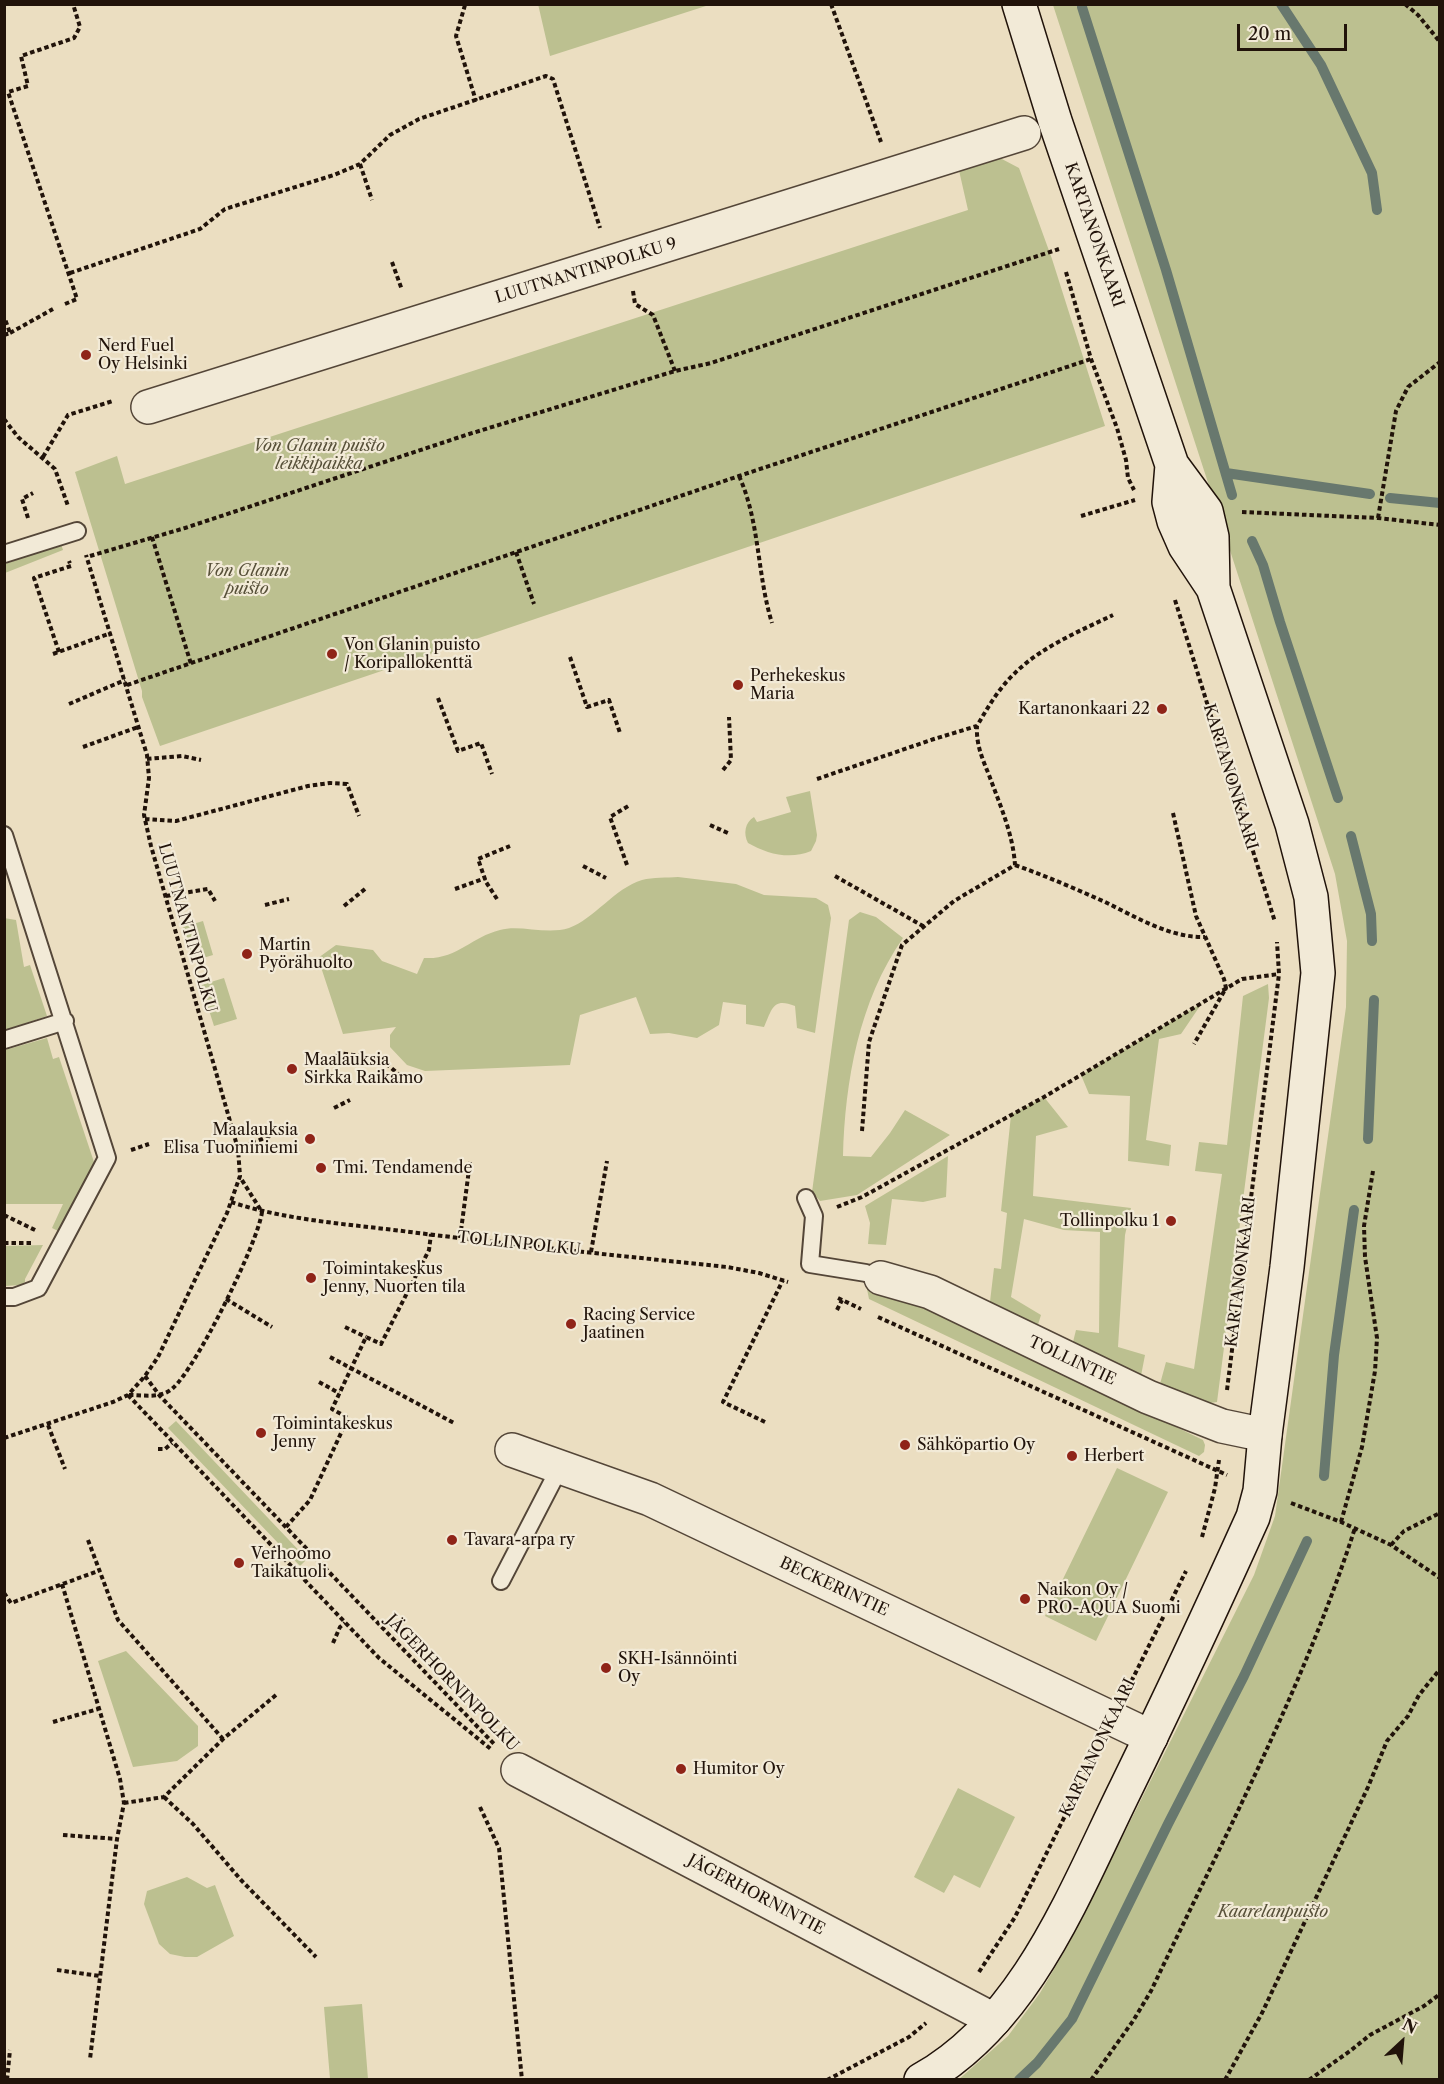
<!DOCTYPE html>
<html>
<head>
<meta charset="utf-8">
<style>
	body { margin:0 }
	#map { position:relative; width:1444px; height:2084px; overflow:hidden; background:#ebdec1; font-family:"Libre Caslon Text",serif }
	canvas { display:block }
	.frame { position:absolute; inset:0; border:6px solid #21130a; pointer-events:none }
	.north { position:absolute; left:1372px; top:2012px; width:60px; height:60px; -webkit-text-stroke:4px #f2ead7; paint-order:stroke; rotate:26deg; font-size:16px; font-weight:700; line-height:24px; text-align:center; color:#21130a }
	.north::after { content:''; display:block; margin:auto; width:21px; height:27px; background:#21130a; clip-path:polygon(50% 0,100% 100%,50% 72%,0 100%) }
	.scale { position:absolute; left:1237px; top:24px; width:110px; height:27px; box-sizing:border-box; border:3px solid #21130a; border-top:0; padding-left:8px; font-size:18px; line-height:21px; white-space:nowrap; color:#21130a; -webkit-text-stroke:4px #f2ead7; paint-order:stroke }
</style>
</head>
<body>
<div id="map">
<canvas width="1444" height="2084"></canvas>
<div class="frame"></div>
<div class="north">N</div>
<div class="scale">20 m</div>
</div>
<script>
const ctx = document.querySelector('canvas').getContext('2d');
ctx.lineJoin = 'round';
function paint(path, color) { ctx.fillStyle = color; ctx.fill(path, 'evenodd'); }
function trace(path, color, width, dash) { ctx.strokeStyle = color; ctx.lineWidth = width; ctx.lineCap = dash ? 'butt' : 'round'; ctx.setLineDash(dash || []); ctx.stroke(path); }
function write(font, color, halo, rows, align = 'center') {
  ctx.font = font + ' "Libre Caslon Text",serif'; ctx.lineWidth = 4.5; ctx.setLineDash([]); ctx.textBaseline = 'middle'; ctx.strokeStyle = halo; ctx.fillStyle = color; for (const [text, x, y, turn = 0] of rows) {
    ctx.save(); ctx.translate(x, y); ctx.rotate((+turn || 0) * Math.PI / 180); ctx.textAlign = isNaN(turn) ? turn : align; if (halo) ctx.strokeText(text, 0, 0); ctx.fillText(text, 0, 0); ctx.restore();
  }
}
const green = new Path2D(`
	M 538,4 L 709,4 L 709,5 L 550,56 Z
	M 1053,5 L 1439,5 L 1439,2079 L 958,2080 L 1008,2036 L 1040,1993 L 1067,1947 L 1254,1575 L 1275,1516 L 1346,1007 L 1347,941 L 1335,874 Z
	M 1000,158 L 1019,168 L 1052,259 L 1105,426 L 160,746 L 142,697 L 142,691 L 75,472 L 117,456 L 125,484 L 968,210 L 958,166 Z
	M 61,544 L 63,550 L 5,573 L 5,564 Z
	M 810,791 L 817,835 L 816,841 L 811,851 C 790,860 767,854 748,843 C 743,834 745,822 754,817 L 757,822 L 791,812 L 786,797 Z
	M 678,877 L 736,884 L 764,895 L 816,898 L 828,905 L 831,918 L 815,1033 L 797,1028 L 795,1006 C 773,997 772,1009 764,1027 L 746,1024 L 746,1005 L 723,1002 L 719,1025 L 697,1038 L 669,1033 L 650,1034 L 636,997 L 580,1015 L 570,1065 L 425,1071 L 407,1065 L 390,1047 L 390,1035 L 396,1027 L 343,1034 L 318,958 L 336,945 L 373,950 L 382,961 L 417,974 L 424,958 C 457,960 471,937 500,930 C 519,924 546,935 569,928 C 594,919 615,888 642,880 C 653,877 667,878 678,877 Z
	M 860,912 L 876,917 L 903,938 C 859,1001 845,1081 843,1156 L 871,1157 L 890,1133 L 905,1110 L 950,1135 L 857,1195 L 820,1201 L 812,1192 L 849,920 Z
	M 4,918 L 16,920 L 24,967 L 30,965 L 47,1016 L 5,1030 Z
	M 203,921 L 213,955 L 193,961 L 183,927 Z
	M 224,978 L 237,1019 L 214,1026 L 201,985 Z
	M 1268,984 L 1269,998 L 1217,1402 C 1199,1406 1176,1391 1160,1384 L 1166,1362 L 1194,1369 L 1222,1174 L 1195,1171 L 1199,1142 L 1227,1145 L 1243,996 Z
	M 1202,1003 L 1181,1034 L 1159,1039 L 1146,1140 L 1171,1145 L 1169,1166 L 1128,1161 L 1130,1096 L 1089,1094 L 1081,1075 Z
	M 47,1038 L 53,1059 L 59,1057 L 94,1162 L 60,1232 L 52,1228 L 63,1204 L 5,1204 L 5,1050 Z
	M 1044,1097 L 1068,1127 L 1036,1136 L 1033,1196 L 1131,1208 L 1125,1235 L 1118,1347 L 1145,1355 L 1140,1381 L 1072,1346 L 1076,1330 L 1099,1333 L 1100,1232 L 1064,1230 L 1024,1219 L 1011,1297 L 1041,1315 L 1036,1331 L 989,1310 L 994,1268 L 1001,1269 L 1007,1213 L 1001,1211 L 1011,1115 Z
	M 948,1156 L 946,1197 L 923,1202 L 892,1199 L 886,1245 L 868,1244 L 870,1223 L 865,1206 Z
	M 43,1245 L 25,1279 L 25,1282 L 20,1285 L 5,1286 L 5,1246 Z
	M 870,1281 L 882,1285 L 1203,1440 L 1205,1445 L 1204,1452 L 1199,1456 L 869,1299 L 866,1284 Z
	M 176,1421 L 307,1559 L 300,1566 L 168,1428 Z
	M 1117,1468 L 1168,1492 L 1096,1641 L 1045,1616 Z
	M 126,1651 L 198,1726 L 198,1746 L 177,1761 L 133,1767 L 98,1661 Z
	M 958,1788 L 1015,1817 L 980,1888 L 954,1875 L 944,1893 L 914,1877 Z
	M 187,1877 L 207,1888 L 215,1885 L 234,1936 L 197,1957 L 185,1957 L 170,1954 L 159,1944 L 144,1904 L 147,1891 Z
	M 362,2004 L 368,2079 L 330,2079 L 324,2007 Z`);
const stream = new Path2D(`
	M 1281,4 L 1321,65 L 1372,173 L 1377,210
	M 1082,7 L 1166,270 L 1232,495
	M 1226,473 L 1370,494
	M 1390,498 L 1440,503
	M 1252,541 L 1263,565 L 1280,622 L 1338,798
	M 1351,836 L 1371,914 L 1372,941
	M 1368,1139 L 1374,1000
	M 1324,1476 L 1334,1355 L 1354,1210
	M 1019,2080 L 1037,2063 L 1072,2019 L 1168,1824 L 1244,1676 L 1307,1541`);
const path = new Path2D(`
	M 831,4 L 881,142
	M 1405,4 L 1418,15 L 1440,42
	M 465,5 L 456,36 L 476,101
	M 360,164 L 372,200
	M 392,262 L 402,290
	M 1066,272 L 1091,359 L 1117,428 L 1126,460 L 1128,478 L 1134,490
	M 70,273 L 200,229 L 225,209 L 334,175 L 360,164 L 390,135 L 419,119 L 546,76 L 553,79 L 600,228
	M 633,291 L 635,304 L 653,315 L 675,371
	M 65,304 L 77,299 L 8,92 L 28,86 L 21,56 L 74,38 L 80,27 L 73,4
	M 10,333 L 53,309
	M 4,335 L 10,333 L 5,319
	M 4,419 L 18,437 L 55,469 L 68,506
	M 43,457 L 68,415 L 113,401
	M 739,476 C 760,522 757,575 772,623
	M 1242,512 L 1378,518 L 1440,525
	M 1081,516 L 1135,500
	M 28,518 L 22,499 L 33,493
	M 1378,518 L 1396,411 L 1408,387 L 1440,362
	M 152,537 L 191,664
	M 516,552 L 534,604
	M 90,556 L 185,528 L 466,435 L 675,371 L 711,363 L 1059,249
	M 1175,600 L 1275,922
	M 59,652 L 34,578 L 71,566 L 69,561
	M 53,654 L 111,633
	M 570,657 L 587,707 L 609,700 L 620,733
	M 127,685 L 739,476 L 1091,359
	M 438,698 L 458,751 L 481,743 L 492,774
	M 69,704 L 125,680
	M 83,747 L 138,727
	M 147,759 L 182,756 L 201,760
	M 723,770 L 731,760 L 729,717
	M 817,779 L 934,739 L 977,726 C 988,707 999,688 1015,673 C 1041,647 1080,631 1113,615
	M 1173,813 L 1196,916 L 1224,979 L 1226,988 L 1194,1044
	M 145,819 L 176,821 L 308,786 L 330,783 L 347,784 L 359,816
	M 710,825 L 730,834
	M 627,865 L 610,817 L 630,805
	M 1015,865 C 1046,876 1076,889 1105,902 C 1136,917 1170,938 1205,937
	M 583,866 L 606,878
	M 835,876 L 923,926
	M 455,889 L 486,878
	M 166,896 L 208,889 L 215,901
	M 497,899 L 486,882 L 478,859 L 510,846
	M 265,905 L 289,899
	M 344,906 L 365,889
	M 336,1053 L 380,1058 L 405,1080
	M 334,1108 L 350,1100
	M 862,1131 L 869,1042 L 902,945 L 954,901 L 1015,865 C 1013,834 1000,805 989,775 C 982,758 976,744 977,726
	M 238,1149 L 284,1130
	M 131,1150 L 149,1144
	M 231,1202 C 289,1221 350,1224 410,1232 C 515,1245 621,1256 727,1267 L 759,1273 L 788,1282
	M 837,1207 L 862,1197 L 1044,1097 L 1242,979 L 1279,974
	M 4,1215 L 37,1231
	M 460,1238 L 470,1162
	M 4,1243 L 31,1243
	M 591,1252 L 607,1161
	M 838,1298 L 861,1309
	M 226,1299 L 272,1327
	M 837,1310 L 842,1300
	M 878,1317 L 1227,1475
	M 345,1327 L 366,1337
	M 330,1357 L 454,1423
	M 145,1376 L 160,1396 L 495,1745
	M 319,1382 L 339,1393
	M 1227,1390 L 1279,974 L 1277,942
	M 128,1395 L 379,1658 L 492,1750
	M 129,1395 C 144,1395 161,1399 173,1388 C 196,1368 258,1243 262,1212 L 240,1177
	M 765,1422 L 723,1402 L 783,1280
	M 48,1425 L 65,1469
	M 4,1438 L 113,1402 L 128,1395 L 145,1376 L 158,1357 L 227,1213 L 240,1176 L 238,1149 L 151,846 L 144,815 L 149,778 L 147,755 L 86,555
	M 158,1449 L 165,1449 L 172,1443
	M 1291,1503 L 1341,1522 L 1391,1545 L 1440,1578
	M 1341,1522 L 1362,1447 L 1375,1371 L 1377,1338 L 1365,1257 L 1364,1226 L 1373,1171
	M 286,1527 L 310,1500 L 348,1418 L 332,1409 L 366,1337 L 381,1344 L 429,1250 L 431,1234
	M 1202,1537 L 1215,1488 L 1219,1460
	M 88,1540 L 118,1620 L 223,1739
	M 1391,1545 L 1404,1531 L 1440,1513
	M 62,1584 L 120,1779 L 124,1803 L 117,1839 L 90,2059
	M 4,1593 L 11,1603 L 98,1571
	M 333,1643 L 340,1627 L 345,1623
	M 1128,1688 L 1186,1571
	M 53,1722 L 98,1709
	M 164,1797 L 193,1824 L 241,1880 L 316,1957
	M 124,1803 L 164,1797 L 223,1739 L 276,1695
	M 480,1807 L 499,1848 L 522,2080
	M 63,1835 L 117,1839
	M 57,1970 L 100,1976
	M 979,1972 L 1015,1917 L 1098,1749
	M 7,2080 L 10,2050
	M 827,2080 L 909,2037 L 926,2023
	M 1091,2080 L 1133,2021 L 1151,1991 C 1223,1839 1303,1689 1355,1528
	M 1225,2080 L 1262,2013 L 1368,1787 L 1387,1741 L 1408,1716 L 1419,1695 L 1440,1669
	M 1309,2080 L 1350,2051 L 1370,2035 L 1424,2006 L 1440,1994`);
const lane = new Path2D(`
	M 4,554 L 77,531
	M 4,835 L 107,1158 L 38,1288 L 14,1297 L 4,1297
	M 4,1040 L 65,1021
	M 806,1198 L 814,1216 L 810,1264 L 866,1273 L 881,1278
	M 501,1581 L 560,1467`);
const street = new Path2D(`
	M 148,407 L 1024,133
	M 881,1278 L 930,1292 L 1148,1397 L 1222,1426 L 1265,1435
	M 512,1450 L 650,1499 L 1151,1737
	M 518,1770 L 994,2020`);
const secondary = new Path2D(`
	M 1019,4 L 1055,121 L 1172,465 L 1206,511 L 1212,537 L 1213,588
	M 921,2080 C 1027,2021 1075,1891 1126,1788 C 1170,1698 1212,1608 1253,1517 L 1260,1491 L 1265,1435 L 1287,1267 L 1318,973 L 1311,897 L 1292,824 L 1213,588 L 1185,546 L 1174,521 L 1169,502 L 1172,465`);
const markers = [
	[86,355,6,"#8f2418"],
	[332,654,6,"#8f2418"],
	[738,685,6,"#8f2418"],
	[1162,709,6,"#8f2418"],
	[247,954,6,"#8f2418"],
	[292,1069,6,"#8f2418"],
	[310,1139,6,"#8f2418"],
	[321,1168,6,"#8f2418"],
	[1171,1221,6,"#8f2418"],
	[311,1278,6,"#8f2418"],
	[571,1324,6,"#8f2418"],
	[261,1433,6,"#8f2418"],
	[905,1445,6,"#8f2418"],
	[1072,1456,6,"#8f2418"],
	[452,1540,6,"#8f2418"],
	[239,1563,6,"#8f2418"],
	[1025,1599,6,"#8f2418"],
	[606,1668,6,"#8f2418"],
	[681,1769,6,"#8f2418"]
];
const streetNames = [
	["KARTANONKAARI",1094,235,71],
	["LUUTNANTINPOLKU 9",586,271,-17],
	["KARTANONKAARI",1230,777,73],
	["LUUTNANTINPOLKU",187,928,74],
	["TOLLINPOLKU",519,1244,6],
	["KARTANONKAARI",1241,1272,-83],
	["TOLLINTIE",1072,1361,25],
	["BECKERINTIE",834,1587,25],
	["JÄGERHORNINPOLKU",452,1683,46],
	["KARTANONKAARI",1098,1748,-64],
	["JÄGERHORNINTIE",756,1895,28]
];
const poiNames = [
	["Nerd Fuel",98,346],
	["Oy Helsinki",98,364],
	["Von Glanin puisto",344,645],
	["/ Koripallokenttä",344,663],
	["Perhekeskus",750,676],
	["Maria",750,694],
	["Kartanonkaari 22",1150,709,"right"],
	["Martin",259,945],
	["Pyörähuolto",259,963],
	["Maalauksia",304,1060],
	["Sirkka Raikamo",304,1078],
	["Maalauksia",298,1130,"right"],
	["Elisa Tuominiemi",298,1148,"right"],
	["Tmi. Tendamende",333,1168],
	["Tollinpolku 1",1159,1221,"right"],
	["Toimintakeskus",323,1269],
	["Jenny, Nuorten tila",323,1287],
	["Racing Service",583,1315],
	["Jaatinen",583,1333],
	["Toimintakeskus",273,1424],
	["Jenny",273,1442],
	["Sähköpartio Oy",917,1445],
	["Herbert",1084,1456],
	["Tavara-arpa ry",464,1540],
	["Verhoomo",251,1554],
	["Taikatuoli",251,1572],
	["Naikon Oy /",1037,1590],
	["PRO-AQUA Suomi",1037,1608],
	["SKH-Isännöinti",618,1659],
	["Oy",618,1677],
	["Humitor Oy",693,1769]
];
const parkNames = [
	["Von Glanin puisto",319,446],
	["leikkipaikka",319,464],
	["Von Glanin",247,571],
	["puisto",247,589],
	["Kaarelanpuisto",1273,1912]
];
paint(green, '#bcc090');
trace(stream, '#68786e', 10);
trace(lane, '#544638', 20);
trace(street, '#544638', 36);
trace(secondary, '#21130a', 36);
trace(path, '#21130a', 4, [4.5, 3]);
trace(lane, '#f2ead7', 16);
trace(street, '#f2ead7', 33);
trace(secondary, '#f2ead7', 33);
for (const [x, y, r, color] of markers) { const dot = new Path2D(); dot.arc(x, y, r, 0, 2 * Math.PI); ctx.fillStyle = color; ctx.fill(dot); trace(dot, '#f2ead7', 2); }
write('16px', '#21130a', '#f2ead7', streetNames);
write('16px', '#21130a', '#f2ead7', poiNames, 'left');
write('italic 16px', '#575039', '#f2ead7', parkNames);
</script>
</body>
</html>
